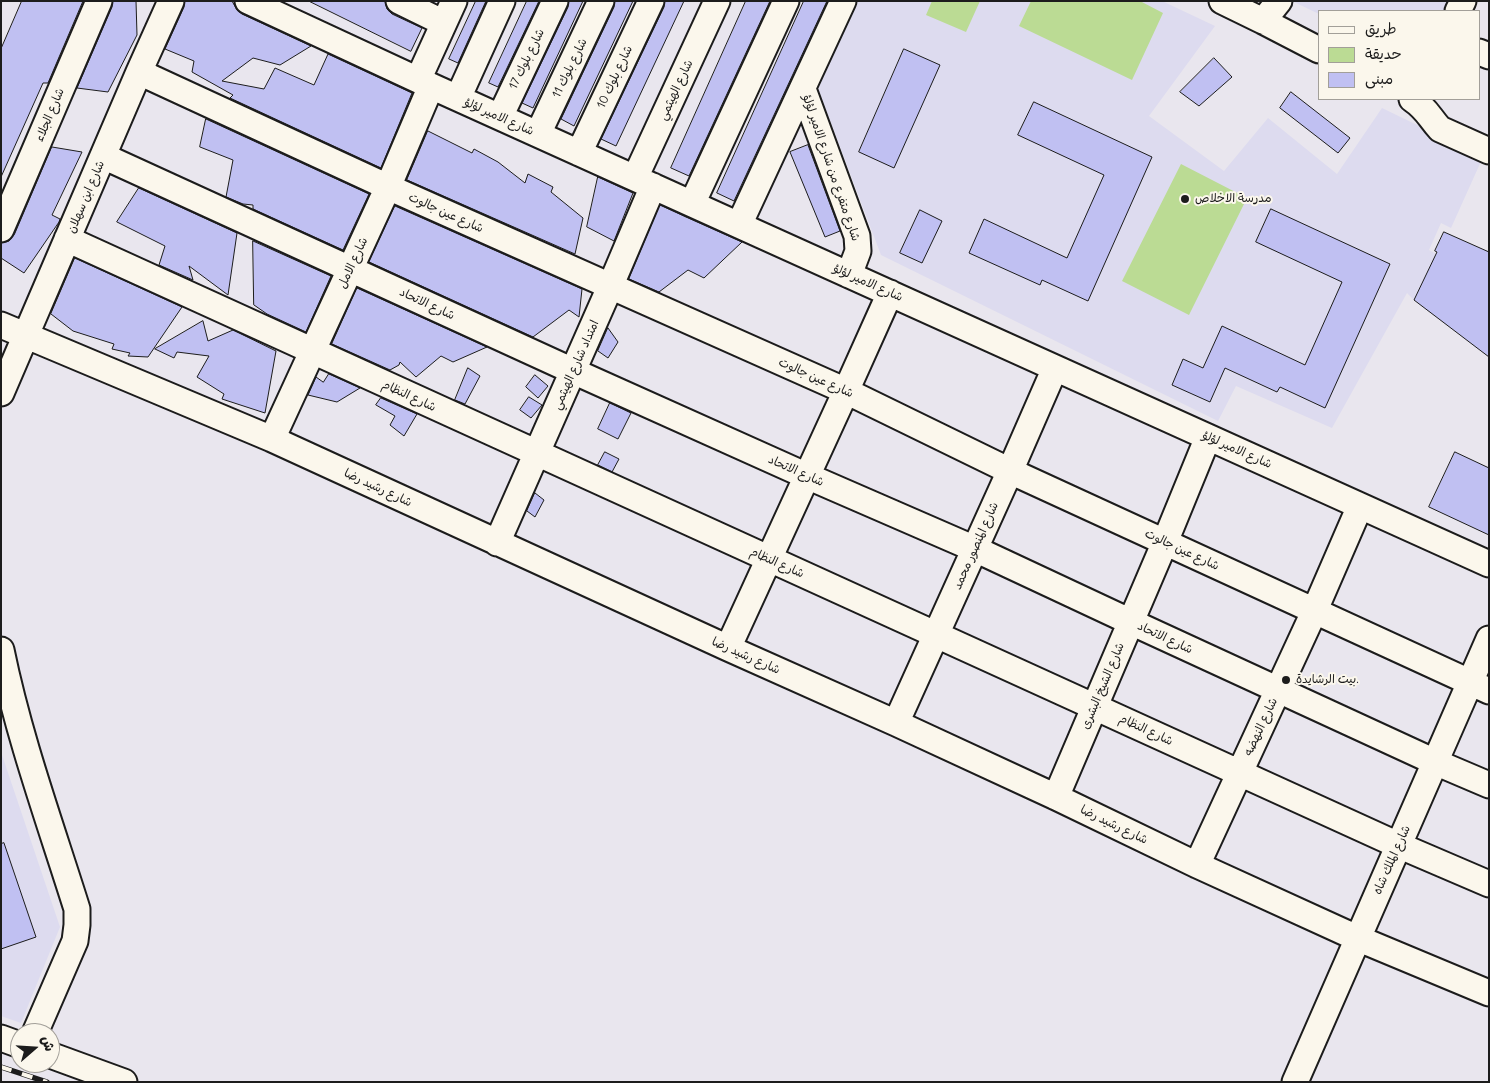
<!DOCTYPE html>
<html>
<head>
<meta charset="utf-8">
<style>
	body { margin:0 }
	#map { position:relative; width:1490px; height:1083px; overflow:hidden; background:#e9e6ee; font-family:Delius,"Playpen Sans Arabic",sans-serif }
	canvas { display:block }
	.frame { position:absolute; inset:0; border:2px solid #1c1c1c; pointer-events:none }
	.legend { position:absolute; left:1318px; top:10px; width:162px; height:90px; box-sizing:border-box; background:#fbf7ec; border:1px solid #a29f99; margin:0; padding:6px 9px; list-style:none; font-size:15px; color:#1c1c1c }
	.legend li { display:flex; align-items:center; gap:10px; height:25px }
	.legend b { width:25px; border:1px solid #a29f99 }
	.north { position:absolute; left:10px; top:1023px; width:50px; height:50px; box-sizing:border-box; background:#fbf7ec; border:1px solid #a29f99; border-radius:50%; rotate:71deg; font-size:14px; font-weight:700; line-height:20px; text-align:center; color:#1c1c1c }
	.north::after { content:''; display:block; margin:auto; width:18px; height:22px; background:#1c1c1c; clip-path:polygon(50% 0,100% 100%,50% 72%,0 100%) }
</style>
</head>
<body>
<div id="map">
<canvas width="1490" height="1083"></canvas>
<div class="frame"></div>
<ul class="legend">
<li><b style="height:6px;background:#fbf7ec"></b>طريق</li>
<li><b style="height:14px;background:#bbdb94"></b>حديقة</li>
<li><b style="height:14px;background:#c0c0f2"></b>مبنى</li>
</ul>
<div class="north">ش</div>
</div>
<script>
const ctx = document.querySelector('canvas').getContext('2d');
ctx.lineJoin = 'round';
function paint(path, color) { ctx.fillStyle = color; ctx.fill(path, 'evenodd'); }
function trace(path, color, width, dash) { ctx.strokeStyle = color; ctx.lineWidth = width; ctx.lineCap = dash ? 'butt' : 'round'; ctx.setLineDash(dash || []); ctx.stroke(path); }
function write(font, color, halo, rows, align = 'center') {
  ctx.font = font + ' Delius,"Playpen Sans Arabic",sans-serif'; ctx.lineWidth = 4; ctx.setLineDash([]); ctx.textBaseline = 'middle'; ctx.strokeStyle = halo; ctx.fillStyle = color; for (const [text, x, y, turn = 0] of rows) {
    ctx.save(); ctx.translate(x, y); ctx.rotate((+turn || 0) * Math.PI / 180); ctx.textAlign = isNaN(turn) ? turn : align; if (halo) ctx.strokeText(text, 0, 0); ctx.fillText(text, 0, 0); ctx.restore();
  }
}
const built = new Path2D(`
	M 858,1 L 1162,1 L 1215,26 L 1149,116 L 1224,171 L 1268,118 L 1337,174 L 1382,108 L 1483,157 L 1451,228 L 1441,223 L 1429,250 L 1436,254 L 1414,300 L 1407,293 L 1332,428 L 1236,386 L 1218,421 L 881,255 L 818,89 Z
	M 1292,1 L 1450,1 L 1445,11 L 1319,11 L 1319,14 Z
	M 1,752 L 60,927 L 21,1023 L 1,1016 Z`);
const green = new Path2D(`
	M 932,1 L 980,1 L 966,32 L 926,15 Z
	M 1031,1 L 1140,1 L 1163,13 L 1132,80 L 1019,26 Z
	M 1181,164 L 1247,198 L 1189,315 L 1122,281 Z`);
const building = new Path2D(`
	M 22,1 L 83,1 L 48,83 L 43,83 L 1,177 L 1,49 Z
	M 113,1 L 136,1 L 137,35 L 108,92 L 77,88 L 112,7 Z
	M 185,1 L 232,1 L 237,10 L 242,14 L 311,46 L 280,65 L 253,58 L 222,81 L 264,89 L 275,68 L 314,85 L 328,54 L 412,93 L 381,168 L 230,98 L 233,95 L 192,72 L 194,61 L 165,49 L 184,7 Z
	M 309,1 L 385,1 L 387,9 L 392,14 L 422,28 L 411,51 Z
	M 476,1 L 486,1 L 458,63 L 449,59 Z
	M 527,1 L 539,1 L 498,87 L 489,83 Z
	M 569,1 L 583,1 L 533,108 L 522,103 L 568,7 Z
	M 615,1 L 633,1 L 574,126 L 561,119 L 614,7 Z
	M 665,1 L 684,1 L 616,146 L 601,139 L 664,7 Z
	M 746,1 L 770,1 L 689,176 L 671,168 Z
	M 804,1 L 827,1 L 734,201 L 717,193 Z
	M 904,49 L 940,65 L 894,168 L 859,152 Z
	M 1214,58 L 1232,77 L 1199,106 L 1180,92 Z
	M 1291,92 L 1350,138 L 1338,153 L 1280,108 Z
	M 1034,102 L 1152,157 L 1088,301 L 1042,280 L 1040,285 L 969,253 L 984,219 L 1067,258 L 1104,175 L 1018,135 Z
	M 206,119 L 369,194 L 343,250 L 253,209 L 253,205 L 243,204 L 226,197 L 233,160 L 200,147 Z
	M 428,131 L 472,153 L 474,149 L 498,162 L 525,183 L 528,174 L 553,187 L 551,192 L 583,218 L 575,254 L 407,180 Z
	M 808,145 L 840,231 L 825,237 L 790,152 Z
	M 52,147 L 82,152 L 52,215 L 60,219 L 59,222 L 24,273 L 1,258 L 1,243 L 9,241 L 14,235 Z
	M 598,177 L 633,193 L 614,241 L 587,227 Z
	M 139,188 L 237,233 L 228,295 L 189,266 L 193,280 L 159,265 L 165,246 L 117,222 Z
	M 660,205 L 686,217 L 742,242 L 704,278 L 688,270 L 659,292 L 629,279 Z
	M 395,206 L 582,289 L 579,317 L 569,310 L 533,337 L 369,262 Z
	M 1271,209 L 1390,264 L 1325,408 L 1280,387 L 1277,392 L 1225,368 L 1210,402 L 1172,385 L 1183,359 L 1203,368 L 1222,326 L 1305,365 L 1342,282 L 1256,242 Z
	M 920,210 L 942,221 L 922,263 L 900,253 Z
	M 1444,232 L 1489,252 L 1489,357 L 1414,300 L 1437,252 L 1435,251 Z
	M 253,241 L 331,276 L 306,332 L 267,314 L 254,305 Z
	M 75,258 L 182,307 L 148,357 L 128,356 L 130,353 L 112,349 L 114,344 L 73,331 L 51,314 Z
	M 357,288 L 487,347 L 453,362 L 441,356 L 416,377 L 400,362 L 399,365 L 390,370 L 332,344 Z
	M 203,321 L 208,341 L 233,330 L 276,351 L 265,413 L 222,399 L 224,394 L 197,377 L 209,356 L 177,352 L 174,358 L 155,349 Z
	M 608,328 L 618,342 L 608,358 L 598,351 Z
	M 468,368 L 480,376 L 465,404 L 455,400 Z
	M 329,374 L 360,388 L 337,402 L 308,395 L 316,377 L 323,382 Z
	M 535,375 L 548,386 L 538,398 L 526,387 Z
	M 529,397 L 542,405 L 531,418 L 520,410 Z
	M 381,398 L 417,414 L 404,436 L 390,425 L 395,416 L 376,405 Z
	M 610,403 L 631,413 L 618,439 L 598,429 Z
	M 605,452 L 619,459 L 612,472 L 598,465 Z
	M 1455,452 L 1489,468 L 1489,535 L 1429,507 Z
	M 535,493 L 544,500 L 535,517 L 527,511 Z
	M 4,843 L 36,937 L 1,949 L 1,844 Z`);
const minor = new Path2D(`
	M 248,1 L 431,86 L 1489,564
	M 399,1 L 444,23
	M 1222,1 L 1263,21 L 1319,50
	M 1458,11 L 1463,1
	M 1263,21 L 1279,1
	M 1479,52 L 1489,56
	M 139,72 L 388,187 L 846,391 L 1010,471 L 1489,691
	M 418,80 L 454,1
	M 803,89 L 857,236 L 858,251 L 849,275
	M 458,98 L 502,1
	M 1412,99 C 1427,109 1429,117 1440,129 L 1489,151
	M 500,117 L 555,1
	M 538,134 L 601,1
	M 579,153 L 651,1
	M 103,156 L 573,371 L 807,476 L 975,549 L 1131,622 L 1435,762 L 1489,785
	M 635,178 L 717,1
	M 692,204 L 786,1
	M 739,225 L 843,1
	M 1,229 L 99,1
	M 67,239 L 1398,845 L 1489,884
	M 1,325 L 272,439 L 728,648 L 896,723 L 1056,797 L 1197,865 L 1357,938 L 1489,993
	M 1,393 L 139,72 L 171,1
	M 272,439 L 388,187 L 431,86
	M 497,543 L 610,287 L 653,186
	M 728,648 L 846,391 L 890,293
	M 1,650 C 19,738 50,823 77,909 L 77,925 L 75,941 L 35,1033
	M 896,723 L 1010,471 L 1055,368
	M 1056,797 L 1165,542 L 1208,437
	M 1197,865 L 1314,612 L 1360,506
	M 1,1038 L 20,1045
	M 50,1055 L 124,1082
	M 1295,1082 L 1489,639`);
const rail = new Path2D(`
	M 1,1067 L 47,1082`);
const markers = [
	[1185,199,5,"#1c1c1c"],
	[1286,680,5,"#1c1c1c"]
];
const streetNames = [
	["شارع بلوك 17",527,59,-64],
	["شارع بلوك 11",570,68,-64],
	["شارع بلوك 10",615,77,-65],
	["شارع الهيثمي",676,90,-65],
	["شارع الجلاء",50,115,-67],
	["شارع الامير لؤلؤ",499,117,24],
	["شارع متفرع من شارع الامير لؤلؤ",831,168,71],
	["شارع ابن سهلان",86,197,-67],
	["شارع عين جالوت",446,213,24],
	["شارع الامل",353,263,-65],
	["شارع الامير لؤلؤ",868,283,24],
	["شارع الاتحاد",427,304,25],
	["امتداد شارع الهيثمي",576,365,-66],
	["شارع عين جالوت",816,378,24],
	["شارع النظام",409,396,25],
	["شارع الامير لؤلؤ",1237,450,24],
	["شارع الاتحاد",796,471,24],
	["شارع رشيد رضا",378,488,25],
	["شارع المنصور محمد",976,546,-66],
	["شارع عين جالوت",1182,550,25],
	["شارع النظام",777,563,24],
	["شارع الاتحاد",1165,638,25],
	["شارع رشيد رضا",746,656,24],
	["شارع الشيخ البشرى",1103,686,-67],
	["شارع النهضه",1261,727,-65],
	["شارع النظام",1146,730,25],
	["شارع رشيد رضا",1114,825,26],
	["شارع الملك شاه",1392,860,-66]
];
const poiNames = [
	["مدرسة الاخلاص",1195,199],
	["بيت الرشايدة.",1296,680]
];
paint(built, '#dddbef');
paint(green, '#bbdb94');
paint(building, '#c0c0f2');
trace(building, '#1c1c1c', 1);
trace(minor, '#1c1c1c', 29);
trace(minor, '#fbf7ec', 25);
trace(rail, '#1c1c1c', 5.5);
trace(rail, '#fbf7ec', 4, [11]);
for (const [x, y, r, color] of markers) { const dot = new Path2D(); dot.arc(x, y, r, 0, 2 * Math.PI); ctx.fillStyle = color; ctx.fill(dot); trace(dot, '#fbf7ec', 2); }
write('12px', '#1c1c1c', '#fbf7ec', streetNames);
write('12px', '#1c1c1c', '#fbf7ec', poiNames, 'left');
</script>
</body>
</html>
